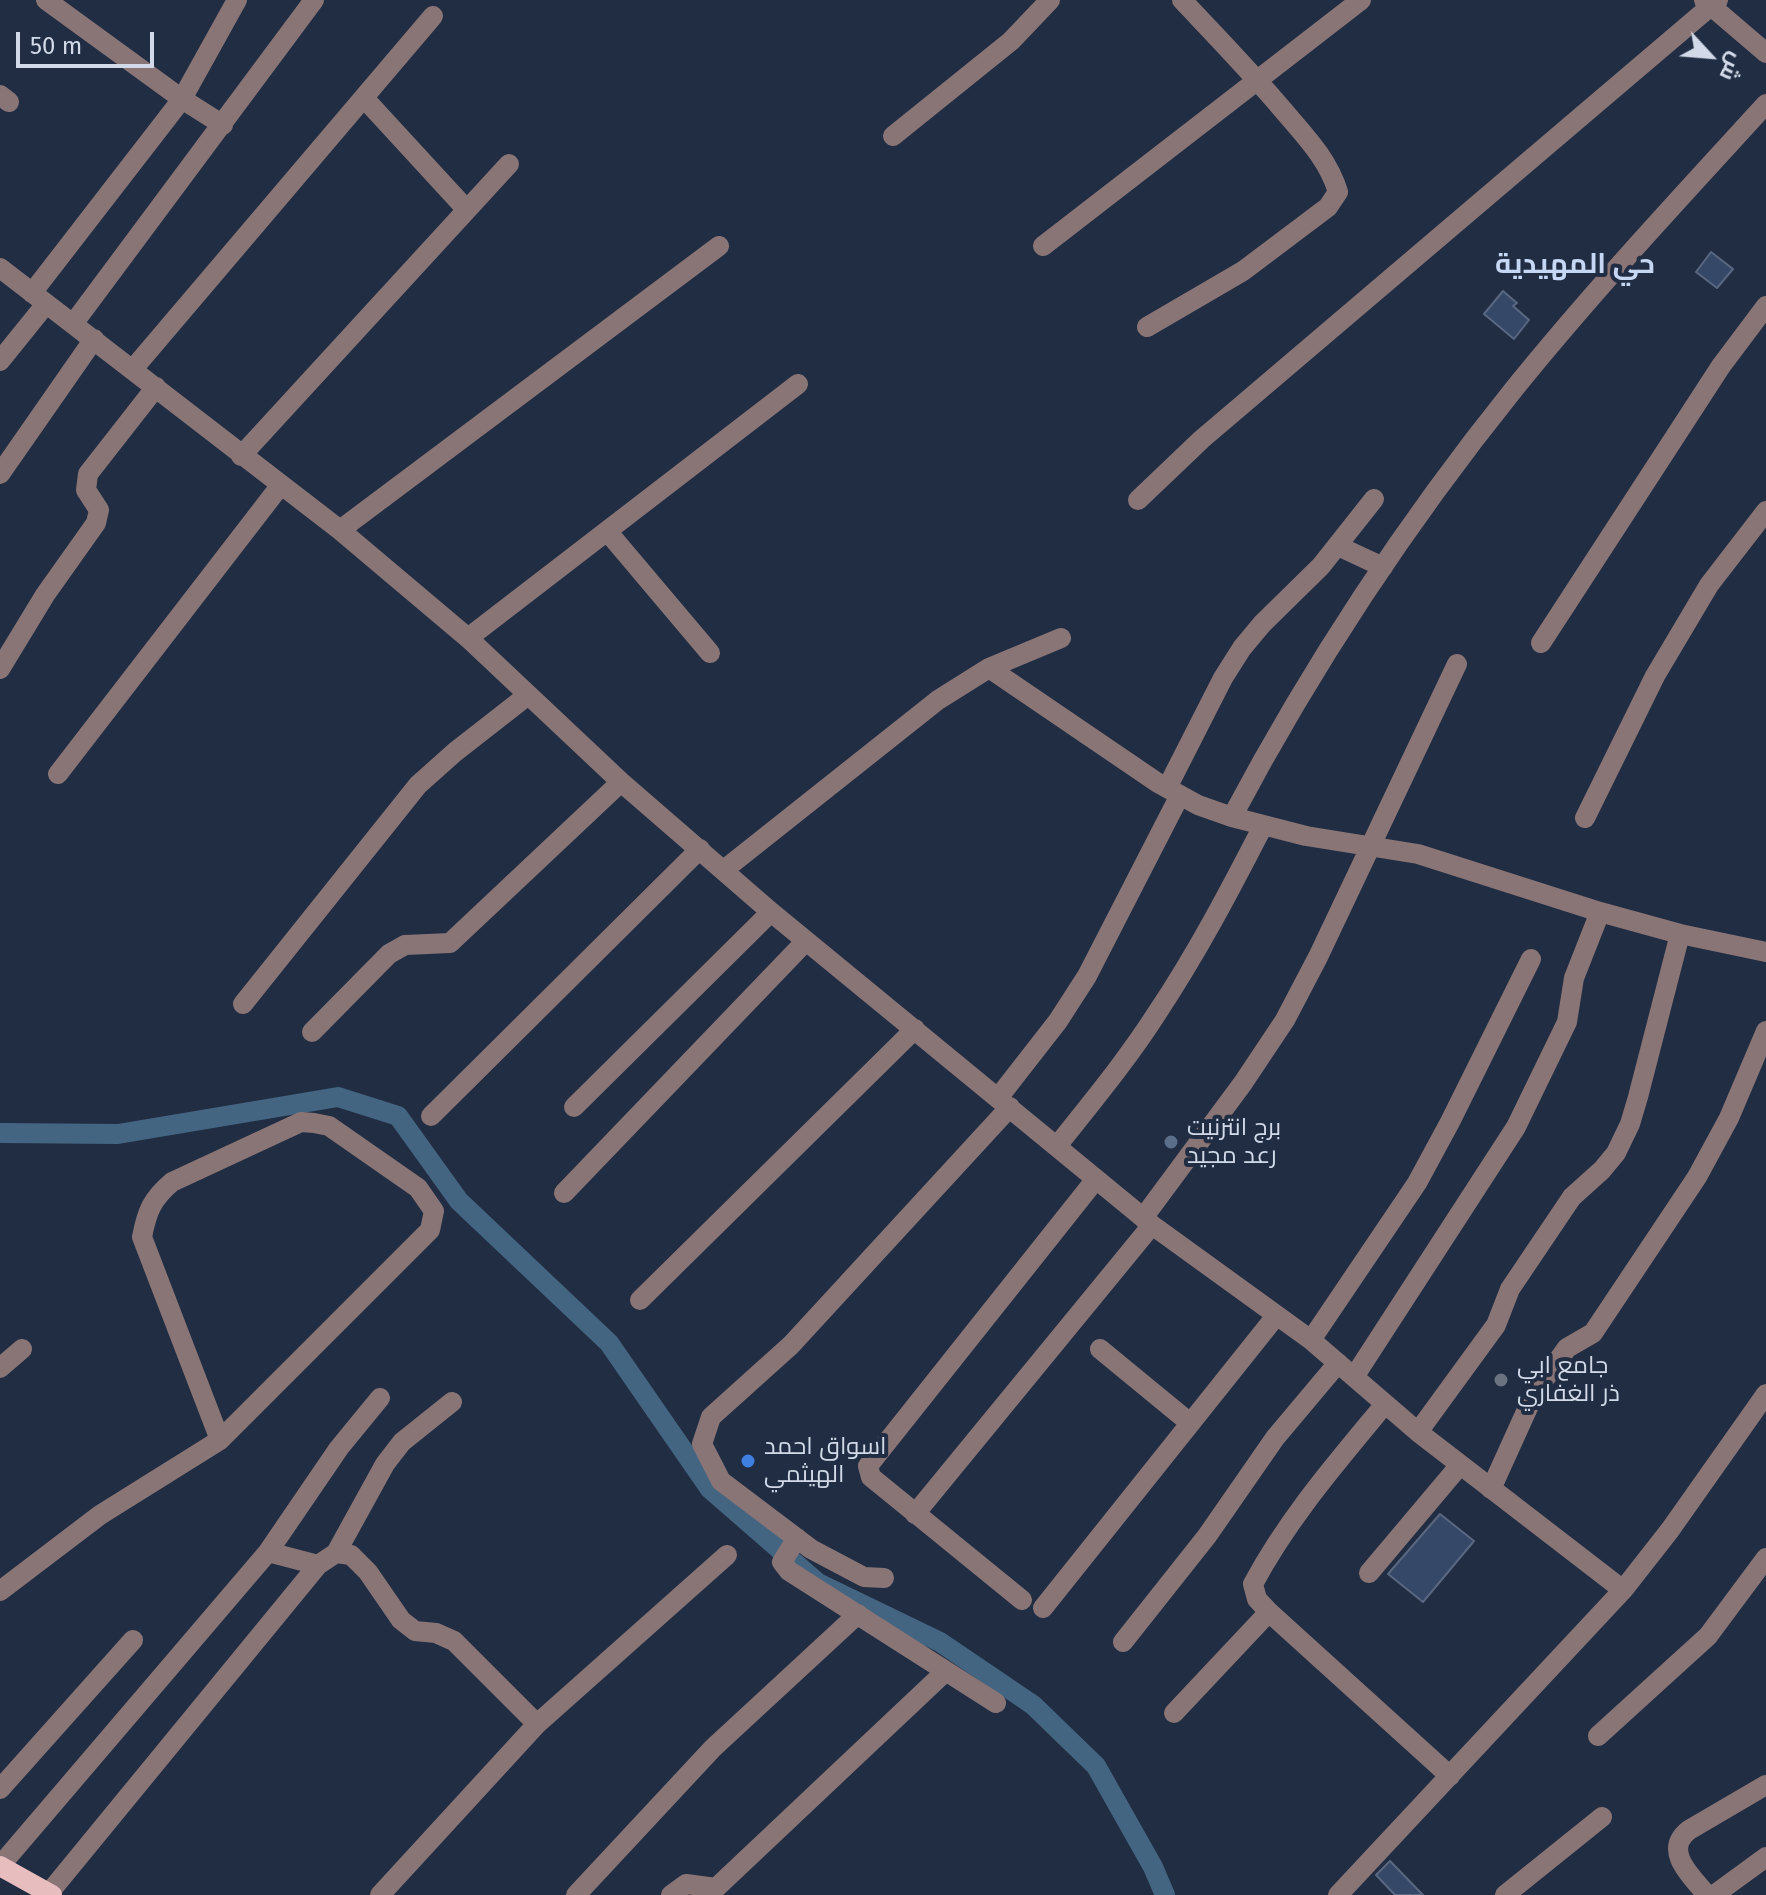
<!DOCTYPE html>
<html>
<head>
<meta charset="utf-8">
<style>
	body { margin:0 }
	#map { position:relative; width:1766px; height:1895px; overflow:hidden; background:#212d43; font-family:"Fira Sans",Cairo,sans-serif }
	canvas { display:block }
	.north { position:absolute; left:1670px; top:16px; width:80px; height:80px; -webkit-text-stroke:6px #212d43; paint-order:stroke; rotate:116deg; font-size:22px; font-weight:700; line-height:32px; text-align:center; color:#d2dae9 }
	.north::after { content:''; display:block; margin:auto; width:28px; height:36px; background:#d2dae9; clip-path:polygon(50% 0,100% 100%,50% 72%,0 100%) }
	.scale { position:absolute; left:16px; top:32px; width:138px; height:36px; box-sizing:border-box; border:4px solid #d2dae9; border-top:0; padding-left:10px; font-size:24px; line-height:28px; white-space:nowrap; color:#d2dae9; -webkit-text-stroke:6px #212d43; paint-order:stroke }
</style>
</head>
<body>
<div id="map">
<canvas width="1766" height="1895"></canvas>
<div class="north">ش</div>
<div class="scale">50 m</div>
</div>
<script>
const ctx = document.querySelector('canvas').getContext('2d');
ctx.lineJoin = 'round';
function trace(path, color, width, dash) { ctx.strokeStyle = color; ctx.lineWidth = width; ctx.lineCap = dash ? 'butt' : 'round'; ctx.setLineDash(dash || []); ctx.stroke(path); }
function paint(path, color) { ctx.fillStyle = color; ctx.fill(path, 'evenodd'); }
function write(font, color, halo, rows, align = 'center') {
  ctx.font = font + ' "Fira Sans",Cairo,sans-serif'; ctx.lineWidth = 8; ctx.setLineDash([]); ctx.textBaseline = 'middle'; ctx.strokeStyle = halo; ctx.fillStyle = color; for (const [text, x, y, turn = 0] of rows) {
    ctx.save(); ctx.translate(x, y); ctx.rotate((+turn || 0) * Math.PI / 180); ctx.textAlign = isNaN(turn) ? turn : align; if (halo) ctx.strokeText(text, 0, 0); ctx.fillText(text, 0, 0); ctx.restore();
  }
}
const canal = new Path2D(`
	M 0,1133 L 118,1134 L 338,1097 L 398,1116 L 459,1201 L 609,1343 L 710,1489 L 818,1583 L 940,1642 L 1033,1705 L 1096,1766 L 1153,1867 L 1165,1895`);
const building = new Path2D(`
	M 1711,252 L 1733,269 L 1717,288 L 1696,272 Z
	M 1503,291 L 1517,303 L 1513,306 L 1529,320 L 1514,339 L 1484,314 Z
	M 1440,1514 L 1474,1541 L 1423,1602 L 1388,1574 Z
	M 1390,1861 L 1423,1895 L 1395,1895 L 1376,1875 Z`);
const minor = new Path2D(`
	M 46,0 L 182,99 L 223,125
	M 1704,0 L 1766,53
	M 0,95 L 9,102
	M 364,98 L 467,210
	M 893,136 L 1011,41 L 1050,0
	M 1043,246 L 1361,0
	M 0,268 L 340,530 L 468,638 L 621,782 L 771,912 L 1152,1225 L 1311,1340 L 1418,1432 L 1623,1590
	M 32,293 L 182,99 L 237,0
	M 73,324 L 314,0
	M 1147,327 L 1243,271 L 1328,207 L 1338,192 C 1328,159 1305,136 1283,110 C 1251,72 1216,36 1182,0
	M 0,361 L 46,304
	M 133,369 L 433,16
	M 241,456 L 509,164
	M 0,474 L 94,339
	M 1138,500 L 1202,439 L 1718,0
	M 340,530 L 719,246
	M 607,531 L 710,653
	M 1338,546 L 1383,567
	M 468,638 L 798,384
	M 1541,643 L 1721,366 L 1766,306
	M 989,668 L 1158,783 L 1198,805 L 1232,817 L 1306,836 L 1418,854 L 1600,912 L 1680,934 L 1766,952
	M 0,669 L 45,595 L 96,523 L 99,510 L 86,490 L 88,474 L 156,387
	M 58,774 L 280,486
	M 1167,788 L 1223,678 L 1242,648 L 1262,624 L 1321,566 L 1374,499
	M 1232,817 C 1312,666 1407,522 1514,389 C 1594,290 1681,197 1766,104
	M 1585,818 L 1655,676 L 1709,585 L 1766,511
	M 725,869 L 938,700 L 989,668 L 1061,638
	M 243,1004 L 418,785 L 455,752 L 528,695
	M 312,1032 L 389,954 L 405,945 L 450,943 L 621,782
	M 998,1098 L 1058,1021 L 1087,976 L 1180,795
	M 574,1107 L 771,912
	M 431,1116 L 700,849
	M 1057,1146 C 1091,1103 1127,1060 1157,1013 C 1197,953 1230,890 1263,826
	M 564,1193 L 806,941
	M 1143,1218 L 1243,1083 L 1285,1020 L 1318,957 L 1457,664
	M 640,1300 L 915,1029
	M 1311,1340 L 1417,1183 L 1450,1122 L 1531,959
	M 1100,1349 L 1190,1423
	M 0,1368 L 22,1349
	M 1354,1377 L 1516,1127 L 1567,1022 L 1574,978 L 1600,912
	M 1385,1404 C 1338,1461 1288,1518 1253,1584 L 1257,1599 L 1269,1612 L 1450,1776
	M 1418,1432 L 1496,1325 L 1510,1289 L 1572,1197 L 1602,1170 L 1616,1153 L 1630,1124 L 1638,1097 L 1680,934
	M 1491,1489 L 1535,1392 L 1567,1348 L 1593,1333 L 1697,1177 L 1729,1118 L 1766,1031
	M 915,1514 L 1152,1225
	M 797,1538 L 782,1562 L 789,1571 L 996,1703
	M 268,1552 L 318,1565
	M 336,1553 L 385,1464 L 402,1442 L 452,1402
	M 1369,1573 L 1460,1465
	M 884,1578 L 864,1577 L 811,1549 L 721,1481 L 702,1444 L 711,1417 L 791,1345 L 1010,1107
	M 0,1591 L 100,1515 L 220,1440 L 430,1230 L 434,1211 L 418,1188 L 329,1126 L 314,1123 L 301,1122 L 172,1182 C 152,1199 147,1211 142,1237 L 220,1440
	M 1022,1600 L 871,1477 L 868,1466 L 1096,1179
	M 1043,1608 L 1276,1316
	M 1123,1642 L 1207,1536 L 1275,1438 L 1338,1363
	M 1174,1713 L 1269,1612
	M 1598,1736 L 1708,1636 L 1766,1558
	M 0,1789 L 133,1640
	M 0,1866 L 268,1552 L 339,1448 L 380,1398
	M 49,1893 L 318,1565 L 336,1553 L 351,1555 L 368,1572 L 401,1620 L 415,1631 L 436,1633 L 454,1641 L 537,1724
	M 380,1895 L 537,1724 L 727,1555
	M 576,1895 L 713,1748 L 858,1614
	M 671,1895 L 686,1884 L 716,1888 L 946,1671
	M 1338,1895 L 1623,1590 L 1670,1530 L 1766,1394
	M 1505,1895 L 1602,1817
	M 1707,1895 C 1692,1877 1662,1851 1689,1830 L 1766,1785
	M 1714,1895 L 1766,1857`);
const major = new Path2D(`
	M 0,1866 L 52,1895`);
const markers = [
	[1171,1142,8,"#5c6f8a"],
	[1501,1380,8,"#6b7280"],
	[748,1461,8,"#3f7fe0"]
];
const poiNames = [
	["برج انترنيت",1187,1128],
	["رعد مجيد",1187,1156],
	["جامع ابي",1517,1366],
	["ذر الغفاري",1517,1394],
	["اسواق احمد",764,1447],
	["الهيثمي",764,1475]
];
const quarterNames = [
	["حي المهيدية",1575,265]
];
trace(canal, '#446581', 20);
paint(building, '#364868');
trace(building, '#596780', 2);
trace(minor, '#8a7576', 20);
trace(major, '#e8bdbe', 20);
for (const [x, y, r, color] of markers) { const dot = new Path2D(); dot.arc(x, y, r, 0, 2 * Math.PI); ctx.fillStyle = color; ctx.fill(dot); trace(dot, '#212d43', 3); }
write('24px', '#d2dae9', '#212d43', poiNames, 'left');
write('bold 28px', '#c6d7f3', '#212d43', quarterNames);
</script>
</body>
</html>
